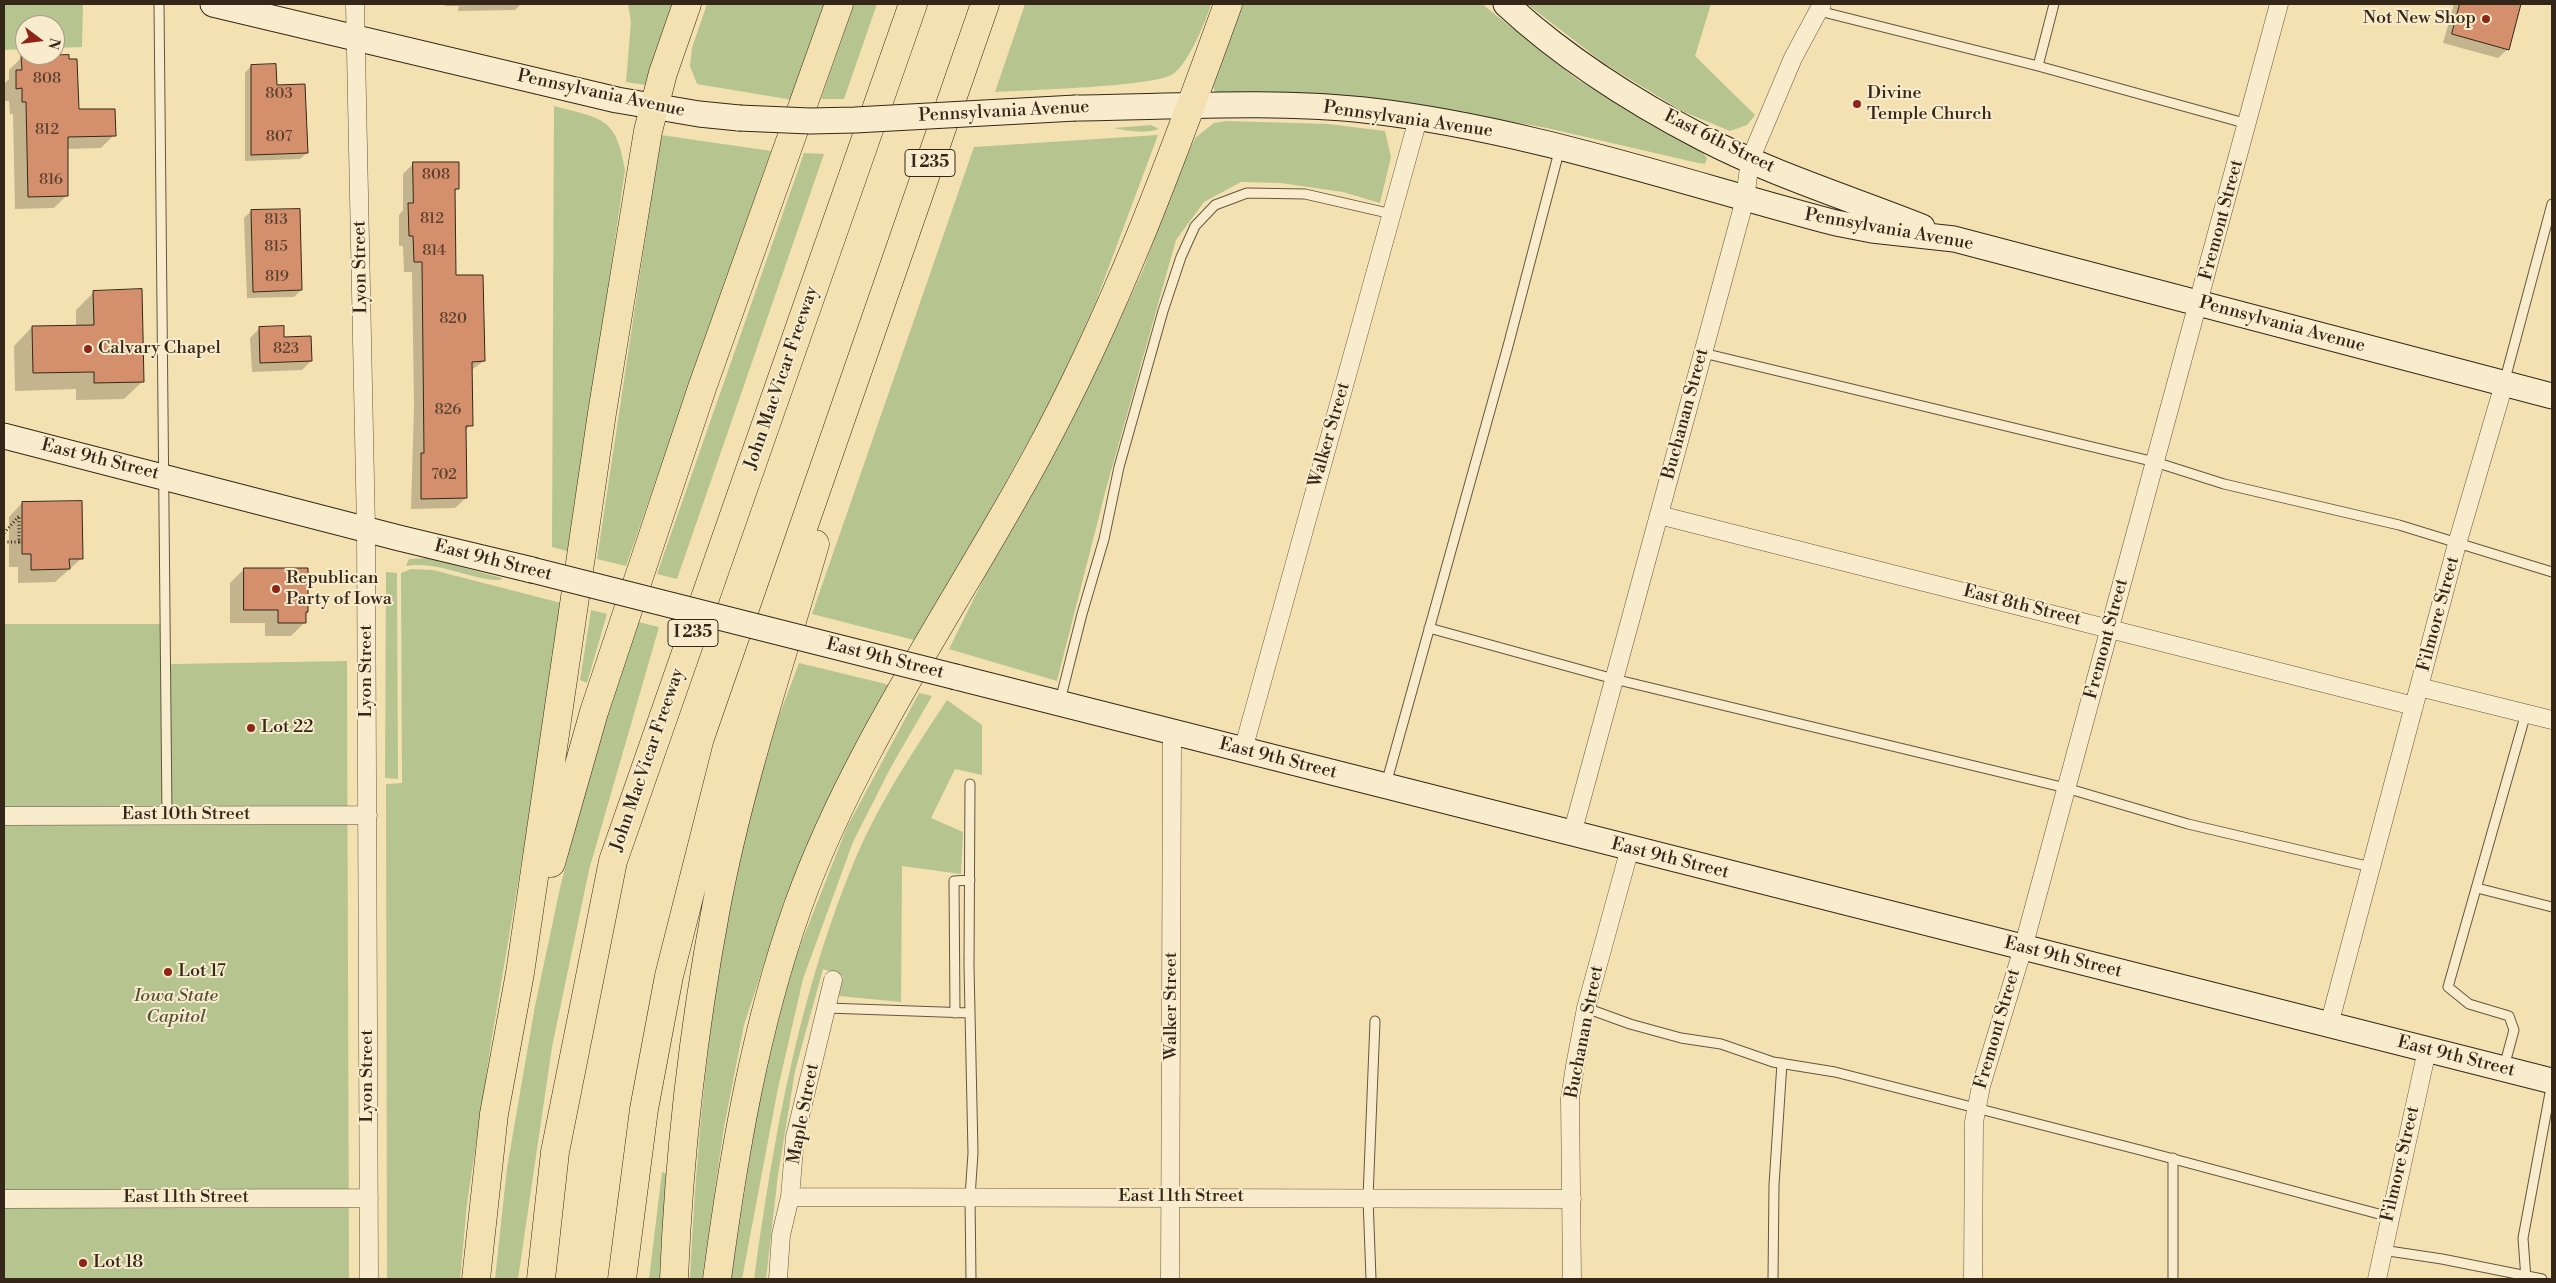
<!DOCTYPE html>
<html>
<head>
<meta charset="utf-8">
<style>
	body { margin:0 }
	#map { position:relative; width:2556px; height:1283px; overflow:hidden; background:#f4e1b2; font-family:"Libre Bodoni",serif }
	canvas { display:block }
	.frame { position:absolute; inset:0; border:5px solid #342719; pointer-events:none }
	.north { position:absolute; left:15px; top:15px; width:50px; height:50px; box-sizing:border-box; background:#f8eccd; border:1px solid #aa9d85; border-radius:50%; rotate:105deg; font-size:14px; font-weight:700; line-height:20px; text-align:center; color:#342719 }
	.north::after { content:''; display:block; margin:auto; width:18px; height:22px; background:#8f2418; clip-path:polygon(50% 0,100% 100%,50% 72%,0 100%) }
</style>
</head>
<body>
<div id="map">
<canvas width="2556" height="1283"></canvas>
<div class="frame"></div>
<div class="north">N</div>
</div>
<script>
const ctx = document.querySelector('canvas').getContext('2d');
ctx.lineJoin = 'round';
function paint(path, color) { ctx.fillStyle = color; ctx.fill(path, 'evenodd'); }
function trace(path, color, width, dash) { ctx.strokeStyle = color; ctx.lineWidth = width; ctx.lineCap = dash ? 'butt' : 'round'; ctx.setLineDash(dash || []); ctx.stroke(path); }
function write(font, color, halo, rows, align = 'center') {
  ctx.font = font + ' "Libre Bodoni",serif'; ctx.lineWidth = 4; ctx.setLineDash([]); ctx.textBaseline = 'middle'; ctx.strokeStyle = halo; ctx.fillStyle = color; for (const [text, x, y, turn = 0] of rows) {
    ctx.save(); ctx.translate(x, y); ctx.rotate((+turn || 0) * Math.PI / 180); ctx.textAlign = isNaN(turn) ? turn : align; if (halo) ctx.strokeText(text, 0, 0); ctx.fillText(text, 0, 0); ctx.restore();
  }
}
const green = new Path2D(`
	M 4,4 L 83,4 L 82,47 L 55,48 L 55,25 L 25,25 L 25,49 L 4,50 Z
	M 628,4 L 674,4 L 646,85 L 626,82 L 631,22 Z
	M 707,4 L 824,4 L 793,100 L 697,84 L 690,66 L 692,48 Z
	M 854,4 L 877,4 L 844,99 L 821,99 Z
	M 1025,4 L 1211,4 C 1206,21 1188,64 1173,74 C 1154,87 1025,90 995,92 Z
	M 1243,4 L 1482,4 L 1578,80 L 1702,152 L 1707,158 L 1705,164 L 1698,163 L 1547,128 L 1446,110 L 1216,93 L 1213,87 Z
	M 1527,4 L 1711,4 L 1695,56 L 1755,115 L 1747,125 L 1730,131 L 1682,111 L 1605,64 Z
	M 554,106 C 602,119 616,116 625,170 L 570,552 L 552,547 Z
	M 1227,121 L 1328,124 L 1385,131 L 1391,157 L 1380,203 L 1343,192 L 1281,183 L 1241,182 L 1204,202 L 1176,240 L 1106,489 L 1057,681 L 949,649 L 984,578 L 1067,430 L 1119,322 L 1143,270 L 1175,182 L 1195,138 L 1214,123 Z
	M 1151,125 L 1159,129 C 1145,134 1128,131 1113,128 Z
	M 661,135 L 771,151 L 626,566 L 597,559 Z
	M 1158,135 L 1095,304 L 1056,391 L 918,641 L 812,614 L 974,147 Z
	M 804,153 L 824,154 L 677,579 L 657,574 Z
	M 427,558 L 502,578 L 501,580 C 469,580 438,560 406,566 L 409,559 Z
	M 411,569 L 433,570 L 565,604 L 491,1043 L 467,1204 L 460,1279 L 387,1279 L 386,784 L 402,783 L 401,573 Z
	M 386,572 L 397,573 L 398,779 L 385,778 Z
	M 591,610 L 607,614 L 587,683 L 580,680 Z
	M 638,622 L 659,627 L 589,870 L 552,1047 L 518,1279 L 495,1279 L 507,1168 L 535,1006 L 560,888 L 597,743 Z
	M 4,624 L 160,624 L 160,666 L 174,664 L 347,661 L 349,1279 L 4,1279 Z
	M 799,663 L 890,685 L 845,769 L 785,900 L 744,1025 L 724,1127 L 702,1279 L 690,1279 C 699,1100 717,917 769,745 C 778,717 789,690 799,663 Z
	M 919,693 L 932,696 L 891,767 L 853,842 L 803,979 L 778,1088 L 742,1279 L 731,1279 L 761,1085 L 793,964 L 847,827 Z
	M 947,700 L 982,725 L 982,775 L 955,769 L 931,818 L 963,832 L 961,874 L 902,866 L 901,1002 L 839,996 L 843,976 L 823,969 L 795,1071 L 778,1175 L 766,1279 L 754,1279 C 774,1134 799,993 856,857 C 880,801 914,750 947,700 Z
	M 662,1172 L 666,1173 L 663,1279 L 649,1279 Z`);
const shadow = new Path2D(`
	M 445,4 L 531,4 L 520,5 L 515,10 L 458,11 L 459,6 L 445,6 Z
	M 2454,4 L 2520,4 L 2508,49 L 2498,58 L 2443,43 Z
	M 22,57 L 77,110 L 114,135 L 101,148 L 67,149 L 67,195 L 54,208 L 15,209 L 13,114 L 10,114 L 9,101 L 4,101 L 4,84 L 9,79 L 9,70 Z
	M 251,66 L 276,86 L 307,153 L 300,159 L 245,161 L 245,73 Z
	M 413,164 L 458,188 L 453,193 L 455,277 L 484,361 L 470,371 L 471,425 L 465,431 L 466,498 L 455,508 L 411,509 L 414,406 L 412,272 L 404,272 L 403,246 L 399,246 L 399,215 L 403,210 L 403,174 Z
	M 251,211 L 301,290 L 294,297 L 247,298 L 244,218 Z
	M 94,292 L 143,381 L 124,399 L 76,400 L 76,389 L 15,391 L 14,346 L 32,327 L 76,326 L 76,310 Z
	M 259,329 L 283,338 L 311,361 L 302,370 L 252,372 L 250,338 Z
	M 22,503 L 82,558 L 55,582 L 18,583 L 18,567 L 9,567 L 9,517 Z
	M 244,569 L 307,611 L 305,622 L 291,636 L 265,636 L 265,623 L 230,623 L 230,583 Z`);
const building = new Path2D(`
	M 2460,4 L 2521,4 L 2509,50 L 2452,34 Z
	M 69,55 L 69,59 L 77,59 L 79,109 L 115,109 L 116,136 L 68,137 L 68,196 L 28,197 L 26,102 L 22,102 L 22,88 L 16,89 L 16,70 L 22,70 L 21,56 Z
	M 276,64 L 277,85 L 305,84 L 308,153 L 251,155 L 251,65 Z
	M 413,162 L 459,162 L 459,189 L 455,189 L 456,275 L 483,275 L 485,361 L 472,362 L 473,426 L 466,426 L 467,498 L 421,499 L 421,453 L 424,453 L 422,262 L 414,262 L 413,236 L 409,236 L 408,203 L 413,203 Z
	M 300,209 L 302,290 L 253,292 L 251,210 Z
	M 142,289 L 144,382 L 94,383 L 94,372 L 33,373 L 32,326 L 94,325 L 93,291 Z
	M 284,326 L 284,337 L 311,336 L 312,361 L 260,363 L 259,327 Z
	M 82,501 L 83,559 L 69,559 L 70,569 L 31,570 L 31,554 L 22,554 L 22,502 Z
	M 244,568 L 308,568 L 308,612 L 306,612 L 306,623 L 278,623 L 278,610 L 244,610 Z`);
const path = new Path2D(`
	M 4,533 L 19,516 L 19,542 L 22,542
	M 4,542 L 19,542`);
const lane = new Path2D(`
	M 159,4 L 167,816
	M 1819,11 L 2038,66 L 2248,124
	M 2038,66 L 2054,4
	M 1703,353 L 2155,462 L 2224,484 L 2399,525 L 2552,572
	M 2504,383 L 2552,204
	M 1429,628 L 1614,679 L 2066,788 L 2188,824 L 2371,867
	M 1060,701 L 1082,614 L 1104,539 L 1119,467 L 1163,311 L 1181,257 L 1195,226 L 1215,205 L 1247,193 L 1305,194 L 1392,214
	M 970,784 L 969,966 L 973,1153 L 970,1197 L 971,1279
	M 1386,784 L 1508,346 L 1560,148
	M 2477,888 L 2552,907
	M 827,1008 L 970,1013
	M 1586,1008 L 1630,1024 L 1681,1038 L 1721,1044 L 1773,1062 L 1835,1072 L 2140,1150 L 2390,1217
	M 955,1013 L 954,881 L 970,880
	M 2504,1067 L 2514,1030 L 2509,1016 L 2469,1004 L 2448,987 L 2526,713
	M 2173,1158 L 2173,1279
	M 2382,1250 L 2442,1259 L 2542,1279
	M 1371,1279 L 1368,1198 L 1375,1021
	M 1773,1279 L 1774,1185 L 1782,1063
	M 2526,1279 L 2523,1238 L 2552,1082`);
const street = new Path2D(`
	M 355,4 L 366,529 L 369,1279
	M 1659,515 L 2414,706
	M 2419,687 L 2552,720
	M 1243,750 L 1418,119
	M 4,816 L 368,815
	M 1572,834 L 1745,199 L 1750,160 L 1793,58 L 1822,4
	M 2329,1025 L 2457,544 L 2504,384
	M 790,1197 L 1572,1199
	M 4,1199 L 369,1198
	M 778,1279 L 781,1235 L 790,1197 L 795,1137 L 833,980
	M 1170,1279 L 1172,733
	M 1572,1279 L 1570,1099 L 1575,1066 L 1586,1008 L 1630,848
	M 1973,1279 L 1974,1122 L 1981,1086 L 2023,948 L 2279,4
	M 2377,1279 L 2427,1050`);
const secondary = new Path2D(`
	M 213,4 L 617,100 L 699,114 L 739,118
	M 1506,4 C 1562,56 1636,103 1703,138 C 1772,174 1849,198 1922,227
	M 1076,108 C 1169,107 1272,100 1364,110 C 1525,128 1680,182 1836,223 L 1872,230 L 1954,239 L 2552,396
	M 4,436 L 399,538 L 532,570
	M 956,677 L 2552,1081`);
const highway = new Path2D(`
	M 551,863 L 594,712 L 702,388 L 839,4
	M 476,1279 L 494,1114 L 520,973 L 602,413 L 648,131 L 663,73 L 687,4
	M 541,1279 L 555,1152 L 613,861 L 913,4
	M 622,1279 L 644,1109 L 669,976 L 727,747 L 985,4
	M 674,1279 C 679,1155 693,1031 716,908 C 739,785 780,664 815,544
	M 717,1279 C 734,1152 755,1027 798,906 C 854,749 957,604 1036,458 C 1115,313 1172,159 1228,4`);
const secondaryBridge = new Path2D(`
	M 739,118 L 810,121 L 855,120 L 1076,108
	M 532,570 L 956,677`);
const markers = [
	[2486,19,5,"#8f2418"],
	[1857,104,5,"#8f2418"],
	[88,349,5,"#8f2418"],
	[276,589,5,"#8f2418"],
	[251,728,5,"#8f2418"],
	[168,972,5,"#8f2418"],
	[83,1263,5,"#8f2418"]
];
const numberNames = [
	["808",47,79],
	["803",279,94],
	["812",47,130],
	["807",279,137],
	["808",436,175],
	["816",51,180],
	["812",432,219],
	["813",276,220],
	["815",276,247],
	["814",434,251],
	["819",277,277],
	["820",453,319],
	["823",286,349],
	["826",448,410],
	["702",444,475]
];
const shields = [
	[930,163,50],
	[693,633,50]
];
const shieldNames = [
	["I 235",930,163],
	["I 235",693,633]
];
const poiNames = [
	["Not New Shop",2476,19,"right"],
	["Divine",1867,94],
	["Temple Church",1867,115],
	["Calvary Chapel",98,349],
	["Republican",286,579],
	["Party of Iowa",286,600],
	["Lot 22",261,728],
	["Lot 17",178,972],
	["Lot 18",93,1263]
];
const streetNames = [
	["Pennsylvania Avenue",601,94,12],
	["Pennsylvania Avenue",1004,112,-3],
	["Pennsylvania Avenue",1408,120,8],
	["East 6th Street",1719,142,26],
	["Fremont Street",2222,220,-75],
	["Pennsylvania Avenue",1889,230,10],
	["Lyon Street",361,267,-91],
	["Pennsylvania Avenue",2282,325,15],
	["John MacVicar Freeway",782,378,-71],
	["Buchanan Street",1686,414,-75],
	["Walker Street",1330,435,-74],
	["East 9th Street",100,460,14],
	["East 9th Street",493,561,14],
	["East 8th Street",2022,606,14],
	["Filmore Street",2439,614,-75],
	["Fremont Street",2107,639,-75],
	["East 9th Street",885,659,14],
	["Lyon Street",367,671,-90],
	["East 9th Street",1278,759,14],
	["John MacVicar Freeway",648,760,-71],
	["East 10th Street",186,815],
	["East 9th Street",1670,859,14],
	["East 9th Street",2063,958,14],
	["Walker Street",1172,1006,-90],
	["Fremont Street",1998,1029,-74],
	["Buchanan Street",1585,1032,-79],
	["East 9th Street",2456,1057,14],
	["Lyon Street",368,1076,-90],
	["Maple Street",804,1114,-79],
	["Filmore Street",2401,1164,-77],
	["East 11th Street",1181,1197],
	["East 11th Street",186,1198]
];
const parkNames = [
	["Iowa State",176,997],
	["Capitol",176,1018]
];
paint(green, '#b6c490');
paint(shadow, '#0003');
paint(building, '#d4906d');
trace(building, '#342719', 1);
trace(lane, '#64563f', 11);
trace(street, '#64563f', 19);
trace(secondary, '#342719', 27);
trace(highway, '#342719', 29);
trace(path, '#342719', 3, [1, 2.5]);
trace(lane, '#f8eccd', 9);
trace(street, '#f8eccd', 18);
trace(secondary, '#f8eccd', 25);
trace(highway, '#f4e1b2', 28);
trace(secondaryBridge, '#342719', 27, []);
trace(secondaryBridge, '#f8eccd', 25);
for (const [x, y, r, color] of markers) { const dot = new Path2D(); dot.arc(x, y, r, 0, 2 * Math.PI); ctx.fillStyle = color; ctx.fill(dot); trace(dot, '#f8eccd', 2); }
write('15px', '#5c412e', null, numberNames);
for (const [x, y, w] of shields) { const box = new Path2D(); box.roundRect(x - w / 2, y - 13.5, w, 27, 4); ctx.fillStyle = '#f8eccd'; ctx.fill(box); trace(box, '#342719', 1); }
write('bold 16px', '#342719', null, shieldNames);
write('18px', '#342719', '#f8eccd', poiNames, 'left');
write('18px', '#342719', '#f8eccd', streetNames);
write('italic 18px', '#544e37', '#f8eccd', parkNames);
</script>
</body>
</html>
